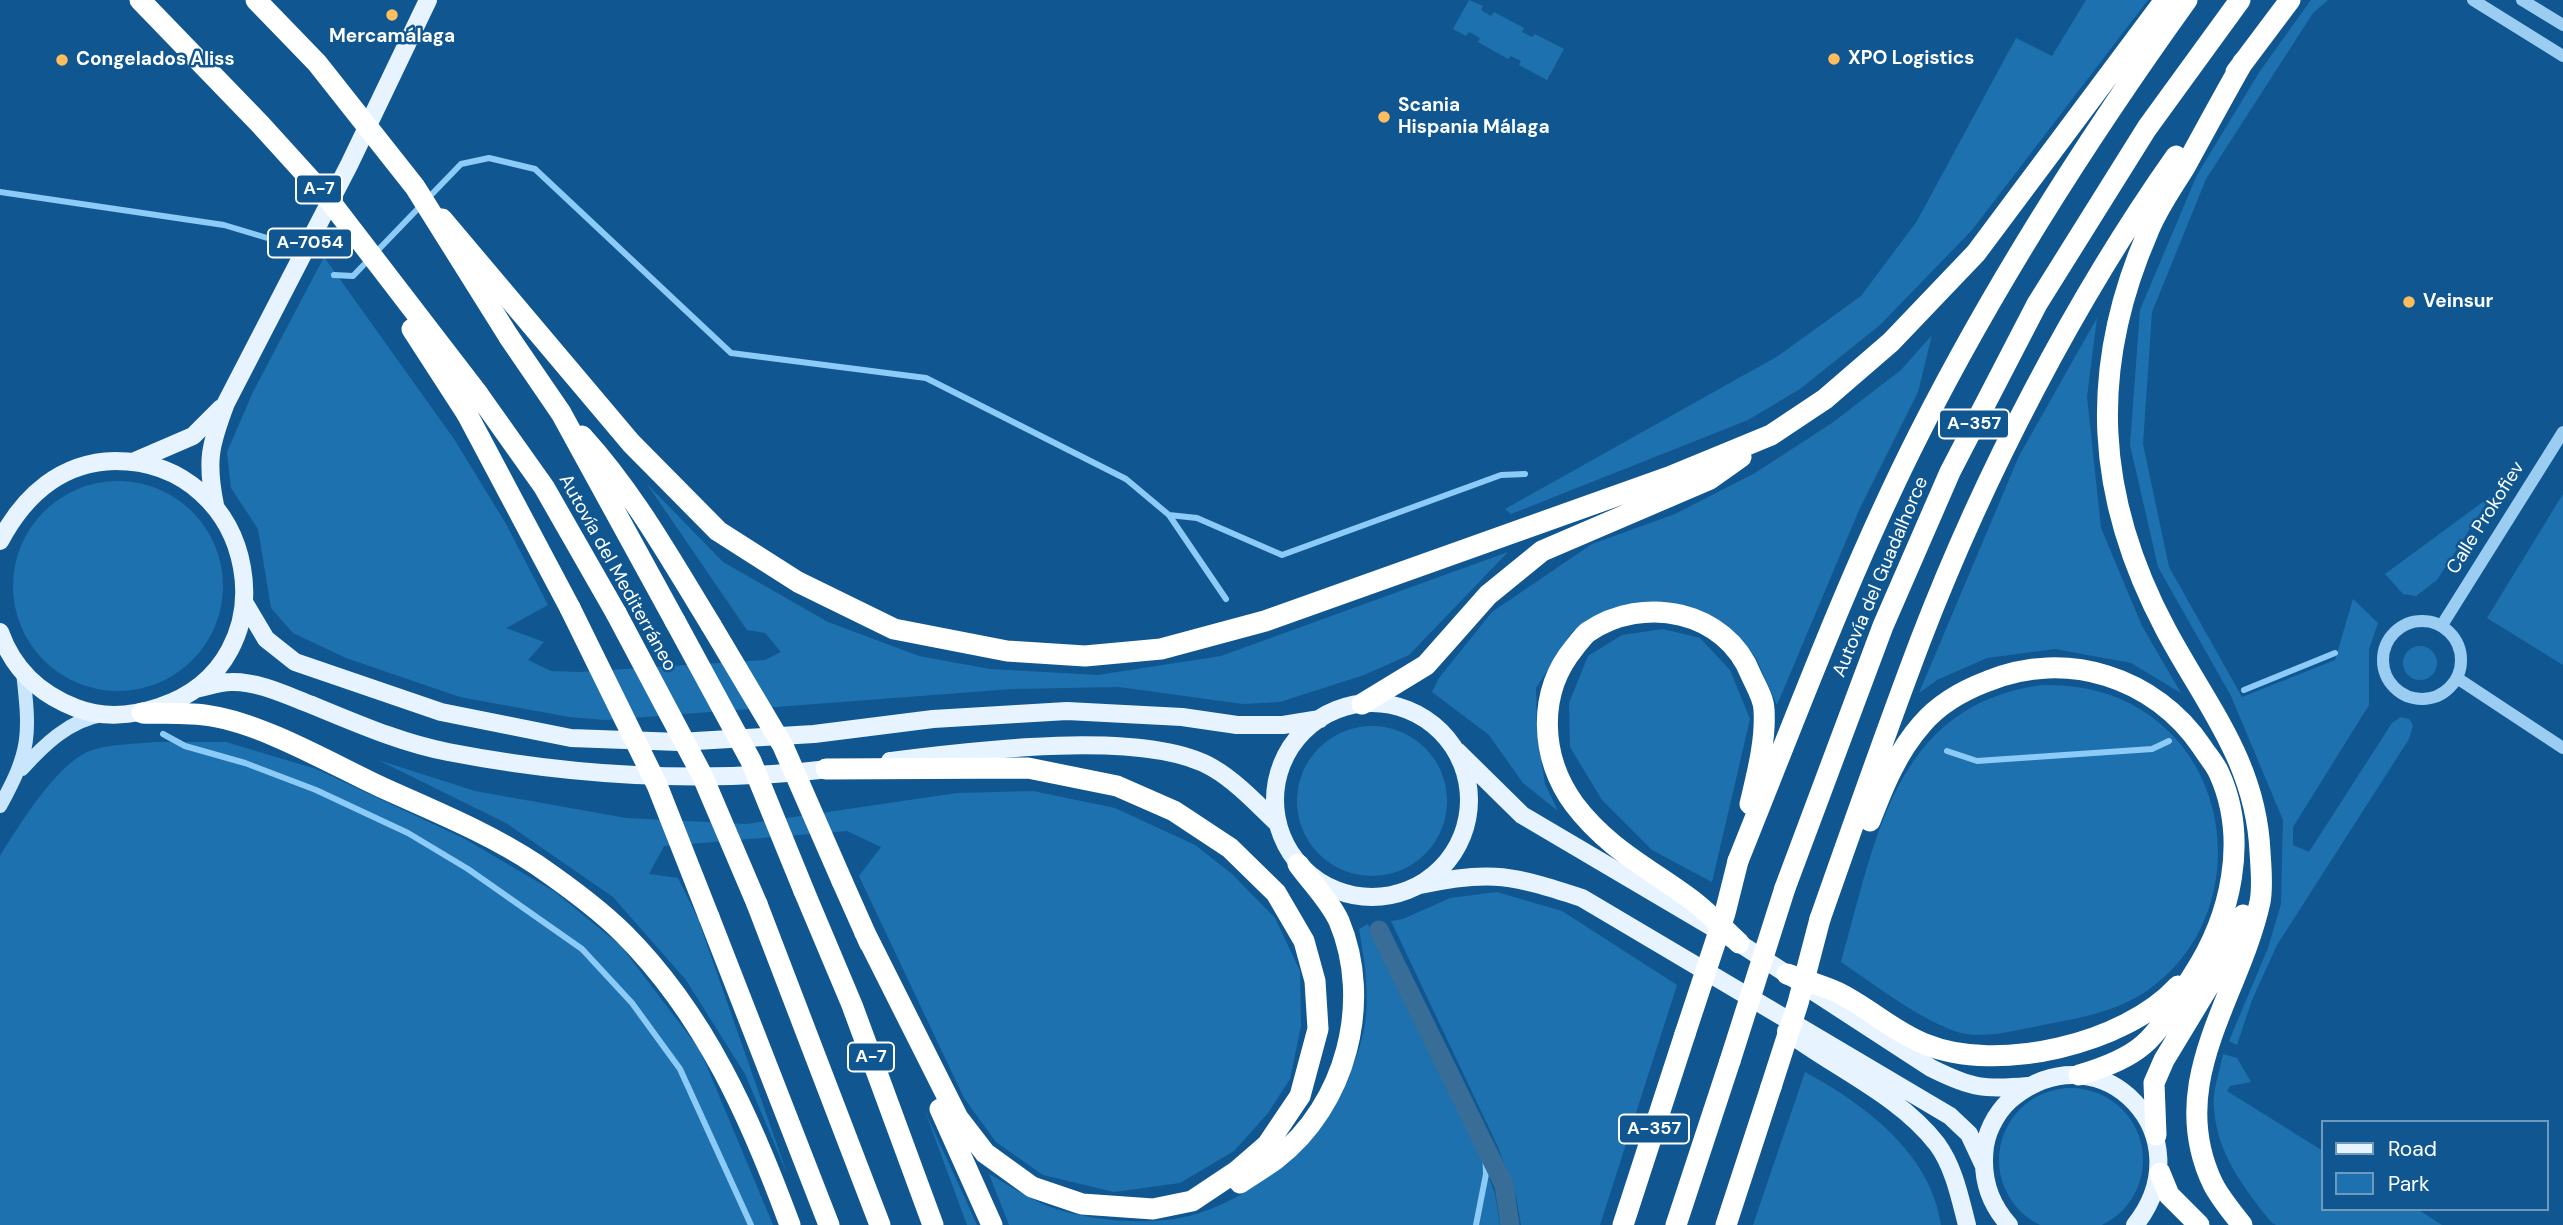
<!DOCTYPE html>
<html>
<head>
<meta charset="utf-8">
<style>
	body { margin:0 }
	#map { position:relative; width:2563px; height:1225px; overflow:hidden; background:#105791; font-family:"DM Sans",sans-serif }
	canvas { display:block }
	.legend { position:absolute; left:2321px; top:1120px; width:228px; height:91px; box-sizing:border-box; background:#105791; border:2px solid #709abd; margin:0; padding:9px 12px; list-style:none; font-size:21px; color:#fff }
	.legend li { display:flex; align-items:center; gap:14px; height:35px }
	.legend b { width:35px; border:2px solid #709abd }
</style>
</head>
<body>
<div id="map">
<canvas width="2563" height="1225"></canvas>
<ul class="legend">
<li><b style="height:9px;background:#e7f3ff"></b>Road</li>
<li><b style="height:19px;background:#1e71af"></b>Park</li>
</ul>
</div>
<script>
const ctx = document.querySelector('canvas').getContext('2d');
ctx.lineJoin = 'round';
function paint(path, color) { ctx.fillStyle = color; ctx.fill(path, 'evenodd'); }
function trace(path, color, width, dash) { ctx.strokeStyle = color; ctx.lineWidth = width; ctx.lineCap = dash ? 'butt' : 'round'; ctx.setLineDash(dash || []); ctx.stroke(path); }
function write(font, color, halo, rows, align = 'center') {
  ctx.font = font + ' "DM Sans",sans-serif'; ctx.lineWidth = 5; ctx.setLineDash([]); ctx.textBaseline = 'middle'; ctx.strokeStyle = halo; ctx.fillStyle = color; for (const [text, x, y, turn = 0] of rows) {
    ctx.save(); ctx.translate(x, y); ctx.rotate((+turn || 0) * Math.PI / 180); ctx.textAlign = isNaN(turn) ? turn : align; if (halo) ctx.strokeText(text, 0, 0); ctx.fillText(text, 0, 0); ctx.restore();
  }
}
const green = new Path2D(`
	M 1469,0 L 1483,6 L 1481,10 L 1491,16 L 1494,12 L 1524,28 L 1522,32 L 1532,37 L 1535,34 L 1564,49 L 1547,80 L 1519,65 L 1521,61 L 1511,56 L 1508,59 L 1478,42 L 1480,38 L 1469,32 L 1466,36 L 1453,29 Z
	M 2086,0 L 2148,0 L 1972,230 L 1880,325 L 1800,389 L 1748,420 L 1511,514 L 1505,509 L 1778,356 L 1861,296 L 1917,221 L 2016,38 L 2052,56 Z
	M 2311,0 L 2328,0 L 2313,13 L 2206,179 L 2152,312 L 2143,444 L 2169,567 L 2242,697 L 2335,660 L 2353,599 L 2378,623 L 2369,649 L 2369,705 L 2293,827 L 2293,845 L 2309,852 L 2392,723 L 2401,717 L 2409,719 L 2413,725 L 2409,739 L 2277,945 L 2252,1000 L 2237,1045 L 2229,1041 L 2268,948 L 2281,904 L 2283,820 L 2231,696 L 2158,567 L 2130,445 L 2140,310 L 2197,175 L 2260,71 Z
	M 324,257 L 454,439 L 506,524 L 548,605 L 506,628 L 544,642 L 528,660 L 551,671 L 579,672 L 765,660 L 781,652 L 765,633 L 747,630 L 647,484 L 723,562 L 828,622 L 919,656 L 990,669 L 1098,675 L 1221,656 L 1508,552 L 1409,655 L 1364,675 L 1280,702 L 1243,704 L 1119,687 L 1012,689 L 605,720 L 569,717 L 460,697 L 346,658 L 293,633 L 271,608 L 258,529 L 231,488 L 227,452 L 253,392 Z
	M 2097,318 L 2087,397 L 2101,528 L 2142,626 L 2181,693 L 2131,663 L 2055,649 L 1987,658 L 1937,680 L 1919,693 L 2019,456 Z
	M 1932,335 L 1918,392 L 1859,510 L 1777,705 L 1756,658 L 1728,626 L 1683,606 L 1600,615 L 1572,632 L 1536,688 L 1537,733 L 1545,784 L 1558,811 L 1523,783 L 1489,735 L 1432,692 L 1439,678 L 1492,612 L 1592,544 L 1675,514 L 1755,473 L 1832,423 L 1901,370 Z
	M13 586a105 105 0 1 1 210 0a105 105 0 1 1-210 0Z
	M 2563,494 L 2563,665 L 2487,618 Z
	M 2491,496 L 2437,580 L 2416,596 L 2403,594 L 2385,574 Z
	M 1663,629 L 1700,638 L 1730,670 L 1750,719 L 1712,882 L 1652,850 L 1602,800 L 1570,747 L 1569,703 L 1588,656 L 1622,635 Z
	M2403 663a17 17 0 1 1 34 0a17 17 0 1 1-34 0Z
	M 2042,685 C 2073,685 2102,689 2129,703 C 2240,759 2248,920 2148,990 C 2118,1011 2084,1017 2048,1024 C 2020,1029 1983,1041 1954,1031 C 1913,1015 1877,986 1841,962 C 1876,841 1893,705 2042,685 Z
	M1297 801a75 75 0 1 1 150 0a75 75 0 1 1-150 0Z
	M 155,742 L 226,742 L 316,769 L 465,839 L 555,892 L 621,946 L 700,1050 L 773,1225 L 0,1225 L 0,856 C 19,826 60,757 96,749 C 114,744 135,744 155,742 Z
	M 378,760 L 475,791 L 626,818 L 746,824 L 957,793 L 1033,791 L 1115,808 L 1195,845 L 1232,874 L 1275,918 L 1300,971 L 1301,1026 L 1290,1079 L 1268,1113 L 1234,1151 L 1180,1183 L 1114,1192 L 1043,1175 L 996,1142 L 964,1098 L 859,876 L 881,847 L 847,831 L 664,846 L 649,874 L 678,878 L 698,919 L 788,1176 L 745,1074 L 686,980 L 613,897 L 506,823 Z
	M 1497,892 L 1562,911 L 1677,985 L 1600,1225 L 1521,1225 L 1516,1196 L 1498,1147 L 1391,921 L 1403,919 L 1450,898 Z
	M 1368,924 L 1483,1161 L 1495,1194 L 1500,1225 L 1009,1225 L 989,1174 C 1009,1185 1029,1199 1050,1207 C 1085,1219 1129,1224 1166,1220 C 1257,1211 1343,1120 1363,1034 C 1371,999 1365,963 1359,929 Z
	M 2223,1054 L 2237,1058 L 2251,1082 L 2230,1086 L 2227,1091 L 2323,1151 L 2323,1209 L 2417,1209 L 2442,1225 L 2276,1225 L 2271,1222 C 2244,1188 2217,1154 2214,1108 C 2212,1091 2220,1071 2223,1054 Z
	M 1805,1072 C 1864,1104 1931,1153 1941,1225 L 1753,1225 Z
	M1999 1160a72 72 0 1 1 144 0a72 72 0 1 1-144 0Z
	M 925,1111 L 977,1225 L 967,1225 Z`);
const stream = new Path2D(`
	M 0,192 L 224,225 L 274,240
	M 334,275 L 353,276 L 461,164 L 489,158 L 535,169 L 731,353 L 926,378 L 1126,479 L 1169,515 L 1226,599
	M 1169,515 L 1197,518 L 1282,555 L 1501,475 L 1525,474
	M 2244,690 L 2335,653
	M 163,734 L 185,746 L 245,763 L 316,790 L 408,833 L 468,869 L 582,949 L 632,1003 L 680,1069 L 751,1225
	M 1947,751 L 1977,761 L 2152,749 L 2169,741
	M 1476,1225 L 1486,1174 L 1485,1147`);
const canal = new Path2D(`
	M 1379,930 L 1504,1185 L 1510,1225`);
const tertiary = new Path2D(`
	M 2473,0 L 2563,56
	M 2522,0 L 2563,25
	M2383 660a39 39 0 1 1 78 0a39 39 0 1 1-78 0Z
	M 2442,625 L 2563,432
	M 2457,678 L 2563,748`);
const secondary = new Path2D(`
	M 22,769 C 43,746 69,720 102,715
	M 0,806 C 31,750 30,735 23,672`);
const primary = new Path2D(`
	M 135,461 L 193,436 L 221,408
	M 215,505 C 206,461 210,445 226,403 L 349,165 L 428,0
	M 0,541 C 24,496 61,462 115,461 C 259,461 295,663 159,707 C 132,716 102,718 76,708 C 40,694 13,669 0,632
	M 244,602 L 266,639 L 295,662 L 441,712 L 571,738 L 679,742 L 814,734 L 933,719 L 1067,711 L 1182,717 L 1237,725 L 1283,725 L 1320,719
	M 195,689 C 206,687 219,682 231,682 C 258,681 288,696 312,705 C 356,723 401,743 448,752 C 577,777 707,784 838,768
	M1275 800a97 97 0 1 1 194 0a97 97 0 1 1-194 0Z
	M 1457,751 L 1522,815 L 1739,943 L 1931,1068 C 1971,1088 1984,1090 2028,1086
	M 890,761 C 969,751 1145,728 1213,768 C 1237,782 1258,805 1278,824
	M 1420,885 C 1492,869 1514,876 1582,898 L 1950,1116 L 1969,1134 L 1983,1164
	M 1786,1031 C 1835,1068 1899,1095 1937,1144 C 1954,1167 1960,1198 1967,1225
	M 2009,1225 C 1988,1202 1981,1176 1985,1146 C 1988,1127 2000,1107 2015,1096 C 2104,1029 2205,1137 2135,1225`);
const motorway = new Path2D(`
	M 2236,72 L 2290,0
	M 442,219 L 631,443 L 718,531 L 798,582 L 894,629 L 1007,651 L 1085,656 L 1161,649 L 1265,621 L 1669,477 L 1771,435 L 1825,399 L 1891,342 L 1976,253 L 2165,0
	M 509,337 L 561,413 L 675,621
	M 478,394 L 544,487 L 616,613
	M 467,414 L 570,608
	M 582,436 C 634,493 671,560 711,625
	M 1362,704 L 1426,665 L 1488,595 L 1542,551 L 1710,479 L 1741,457
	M 142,713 C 165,714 188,712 211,716 C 263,724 332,764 381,787 C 434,811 489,833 537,865 C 566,885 599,909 624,934 C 705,1015 751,1119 790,1225
	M 826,769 L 1028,768 L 1117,786 L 1174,811 L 1230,848 L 1276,893 L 1304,941 L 1315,981 L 1318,1029 L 1300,1096 L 1267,1145 L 1237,1171 L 1192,1201 L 1153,1209 L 1082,1204 L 1032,1187 L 985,1153 L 958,1118 L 864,931
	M 1870,821 C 1883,787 1897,752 1922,724 C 1939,704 1964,690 1988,681 C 2066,649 2155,677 2202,747 C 2207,755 2215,764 2219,773 C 2249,839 2231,917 2193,975 C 2155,1035 2151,1054 2079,1075
	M 1738,861 C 1796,717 1850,570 1920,432 C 1997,280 2088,138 2187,0
	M 842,881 L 870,944
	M 1785,888 L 1883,626 L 1950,472 L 2037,304 L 2147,128 L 2240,0
	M 804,891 L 852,1005 L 933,1225
	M 757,904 L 880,1225
	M 709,917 L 829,1225
	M 1820,919 C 1853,825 1886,731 1921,639 C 1984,475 2075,299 2176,156
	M 1739,943 C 1724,929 1709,913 1692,900 C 1649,868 1608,849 1574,804 C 1540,757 1537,693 1574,648 C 1578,643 1583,636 1588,632 C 1644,594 1726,611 1751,675 C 1756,686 1764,699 1764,710 C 1766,741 1757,774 1750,804
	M 1787,974 C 1804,980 1821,985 1837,992 C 1868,1007 1894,1032 1925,1044 C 1997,1074 2125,1044 2178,986
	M 940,1109 L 992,1225
	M 2156,1135 L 2154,1083 L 2164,1060 L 2216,974 L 2243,915
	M 2160,1173 L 2169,1195 L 2199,1225
	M 1240,1183 C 1252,1175 1265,1167 1276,1159 C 1346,1105 1373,1002 1339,921 C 1330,901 1311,882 1298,864
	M 1623,1225 L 1685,1034
	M 1676,1225 L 1730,1061
	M 1726,1225 L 1771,1087
	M 2242,1225 C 2232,1212 2220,1198 2213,1184 C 2164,1082 2239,998 2260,902 C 2263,887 2261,867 2260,852 C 2256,762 2206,705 2166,630 C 2095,497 2088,370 2148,232 C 2157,209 2172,188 2185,167 C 2204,132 2223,97 2243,62`);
const motorwayBridge = new Path2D(`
	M 140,0 L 260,124 L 329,200 L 478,394
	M 256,0 L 317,63 L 415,187 L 509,337
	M 412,329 L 467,414
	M 570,608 L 657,785 L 709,917
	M 616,613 L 702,775 L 757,904
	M 675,621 L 751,761 L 804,891
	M 711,625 L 783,746 L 842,881
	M 1685,1034 L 1725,913 L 1738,861
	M 1730,1061 L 1785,888
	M 1771,1087 L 1798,1003 L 1820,919`);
const markers = [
	[392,15,7,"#ffbd5d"],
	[1834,59,7,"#ffbd5d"],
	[62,60,7,"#ffbd5d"],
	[1384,117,7,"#ffbd5d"],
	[2409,302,7,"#ffbd5d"]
];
const shields = [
	[319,189,46],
	[310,243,84],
	[1974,424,70],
	[871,1057,46],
	[1654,1129,70]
];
const shieldNames = [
	["A-7",319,189],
	["A-7054",310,243],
	["A-357",1974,424],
	["A-7",871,1057],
	["A-357",1654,1129]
];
const poiNames = [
	["Mercamálaga",392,37,"center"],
	["XPO Logistics",1848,59],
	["Congelados Aliss",76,60],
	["Scania",1398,106],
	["Hispania Málaga",1398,128],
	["Veinsur",2423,302]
];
const streetNames = [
	["Calle Prokofiev",2486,518,-58],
	["Autovía del Mediterráneo",617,573,61],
	["Autovía del Guadalhorce",1881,577,-67]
];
paint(green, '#1e71af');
trace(stream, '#8ccaf7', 6);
trace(canal, '#386d97', 19);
trace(tertiary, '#9bcdf3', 12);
trace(secondary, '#cae6fd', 14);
trace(primary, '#e7f3ff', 18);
trace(motorway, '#fff', 21);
trace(motorwayBridge, '#fff', 21);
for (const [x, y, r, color] of markers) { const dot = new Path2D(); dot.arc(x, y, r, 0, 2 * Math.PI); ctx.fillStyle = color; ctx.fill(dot); trace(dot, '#105791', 2.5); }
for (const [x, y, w] of shields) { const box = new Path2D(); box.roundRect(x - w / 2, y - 14.5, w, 29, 5); ctx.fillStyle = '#105791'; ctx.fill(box); trace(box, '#fff', 2); }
write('bold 18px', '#fff', null, shieldNames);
write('bold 19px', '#fff', '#105791', poiNames, 'left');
write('19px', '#fff', '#105791', streetNames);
</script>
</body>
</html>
